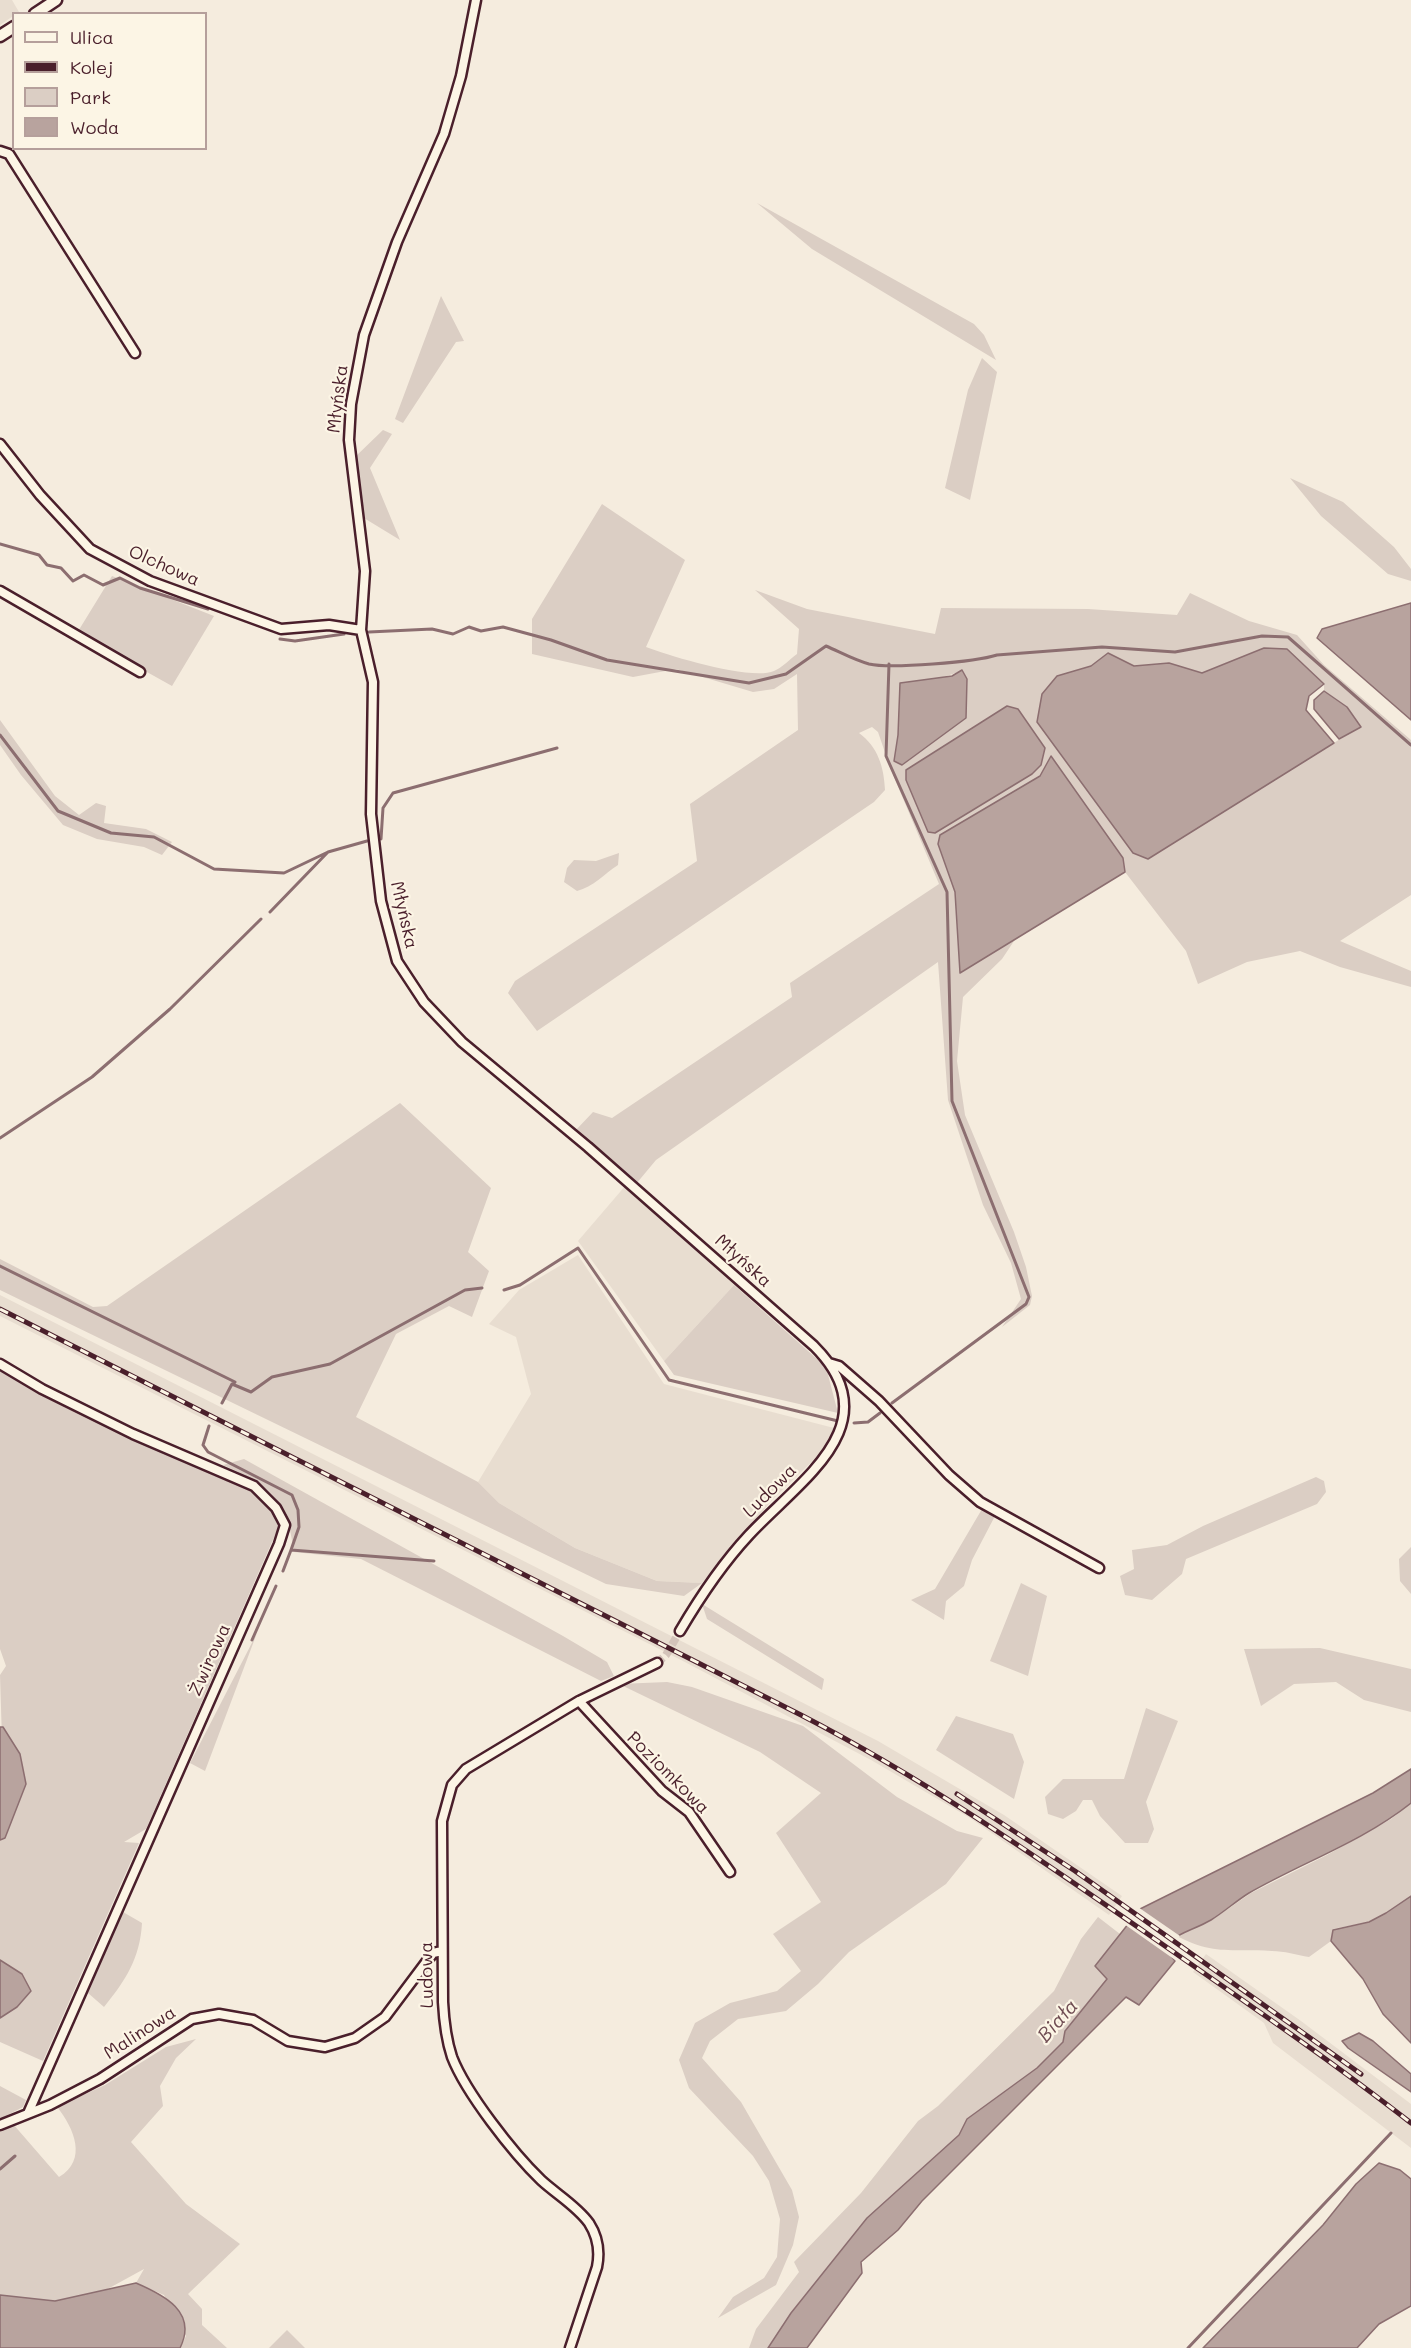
<!DOCTYPE html>
<html>
<head>
<meta charset="utf-8">
<style>
	body { margin:0 }
	#map { position:relative; width:1411px; height:2348px; overflow:hidden; background:#f5ecde; font-family:Mali,sans-serif }
	canvas { display:block }
	.legend { position:absolute; left:12px; top:12px; width:195px; height:138px; box-sizing:border-box; background:#fcf5e5; border:2px solid #b59f9b; margin:0; padding:8px 10px; list-style:none; font-size:18px; color:#4a1f2b }
	.legend li { display:flex; align-items:center; gap:12px; height:30px }
	.legend b { width:30px; border:2px solid #b59f9b }
</style>
</head>
<body>
<div id="map">
<canvas width="1411" height="2348"></canvas>
<ul class="legend">
<li><b style="height:8px;background:#fcf5e5"></b>Ulica</li>
<li><b style="height:8px;background:#4a1f2b"></b>Kolej</li>
<li><b style="height:16px;background:#dbcec4"></b>Park</li>
<li><b style="height:16px;background:#b8a39e"></b>Woda</li>
</ul>
</div>
<script>
const ctx = document.querySelector('canvas').getContext('2d');
ctx.lineJoin = 'round';
function paint(path, color) { ctx.fillStyle = color; ctx.fill(path, 'evenodd'); }
function trace(path, color, width, dash) { ctx.strokeStyle = color; ctx.lineWidth = width; ctx.lineCap = dash ? 'butt' : 'round'; ctx.setLineDash(dash || []); ctx.stroke(path); }
function write(font, color, halo, rows, align = 'center') {
  ctx.font = font + ' Mali,sans-serif'; ctx.lineWidth = 4.5; ctx.setLineDash([]); ctx.textBaseline = 'middle'; ctx.strokeStyle = halo; ctx.fillStyle = color; for (const [text, x, y, turn = 0] of rows) {
    ctx.save(); ctx.translate(x, y); ctx.rotate((+turn || 0) * Math.PI / 180); ctx.textAlign = isNaN(turn) ? turn : align; if (halo) ctx.strokeText(text, 0, 0); ctx.fillText(text, 0, 0); ctx.restore();
  }
}
const built = new Path2D(`
	M 0,0 L 12,0 L 19,12 L 0,25 Z
	M 626,1185 L 734,1285 L 664,1361 L 578,1241 Z
	M 578,1255 L 664,1384 L 834,1428 L 824,1450 L 774,1498 L 702,1583 L 657,1581 L 575,1548 L 499,1503 L 478,1482 L 531,1394 L 516,1337 L 489,1324 L 519,1290 Z
	M 0,1295 L 878,1741 L 1004,1815 L 1122,1896 L 1109,1915 L 970,1818 L 871,1760 L 681,1660 L 0,1316 Z
	M 1206,1954 L 1301,2021 L 1411,2104 L 1411,2148 L 1273,2043 L 1264,2023 L 1193,1972 Z`);
const green = new Path2D(`
	M 757,203 L 974,324 L 984,335 L 996,360 L 812,249 Z
	M 441,296 L 464,341 L 456,342 L 403,423 L 395,419 Z
	M 982,358 L 997,372 L 970,500 L 945,488 L 968,390 Z
	M 383,430 L 392,434 L 370,468 L 400,540 L 359,515 L 354,458 Z
	M 1290,478 L 1343,502 L 1394,547 L 1411,569 L 1411,581 L 1388,574 L 1321,516 Z
	M 602,504 L 685,560 L 646,647 C 670,656 751,681 774,671 C 782,668 790,659 797,654 L 799,629 L 755,590 L 807,609 L 935,634 L 941,608 L 1088,609 L 1177,615 L 1190,593 L 1249,621 L 1297,635 L 1324,665 L 1411,740 L 1411,895 L 1340,941 L 1411,971 L 1411,987 L 1340,967 L 1300,951 L 1247,962 L 1198,984 L 1186,951 L 1125,872 L 1123,858 L 1051,757 L 1040,776 L 940,835 L 938,844 L 955,892 L 960,972 L 1016,938 L 1002,959 L 963,997 L 957,1061 L 965,1115 L 1014,1232 L 1026,1267 L 1032,1296 L 1030,1305 L 1002,1327 L 1021,1299 L 1011,1263 L 983,1205 L 948,1100 L 938,962 L 656,1160 L 636,1184 L 575,1131 L 593,1112 L 612,1118 L 792,997 L 790,983 L 939,884 L 891,770 L 878,732 L 872,727 L 859,733 C 878,747 884,767 885,790 L 874,802 L 537,1031 L 508,993 L 515,981 L 697,861 L 690,804 L 798,730 L 797,674 L 774,689 L 753,692 L 676,669 L 633,677 L 532,654 L 532,619 ZM 1265,648 L 1287,649 L 1324,684 L 1324,691 L 1347,707 L 1361,726 L 1148,859 L 1057,676 L 1091,666 L 1108,653 L 1134,666 L 1169,663 L 1202,673 ZM 962,671 L 894,761 L 898,735 L 937,679 Z
	M 112,576 L 214,616 L 172,686 L 77,633 Z
	M 0,720 L 55,796 L 79,815 L 96,803 L 106,806 L 104,823 L 146,829 L 172,842 L 162,855 L 144,847 L 97,839 L 63,825 L 21,775 L 0,745 Z
	M 619,853 L 618,865 C 604,874 593,887 577,891 L 564,882 L 567,868 L 574,860 L 596,861 Z
	M 400,1103 L 491,1188 L 468,1252 L 489,1271 L 472,1317 L 449,1306 L 396,1334 L 356,1417 L 478,1482 L 499,1503 L 575,1548 L 657,1581 L 702,1583 L 684,1596 L 606,1584 L 0,1290 L 0,1259 L 93,1307 L 107,1306 Z
	M 734,1285 L 826,1367 L 838,1413 L 674,1375 L 664,1361 Z
	M 0,1370 L 37,1392 L 130,1438 L 251,1490 L 271,1511 L 279,1526 L 146,1829 L 124,1842 L 139,1843 L 43,2061 L 0,2042 L 0,2018 L 17,2007 L 22,1974 L 0,1960 L 0,1840 L 5,1838 L 0,1675 L 6,1666 L 0,1649 Z
	M 244,1459 L 563,1636 L 607,1662 L 614,1676 L 601,1681 L 361,1559 L 294,1552 C 287,1498 270,1486 223,1465 Z
	M 1316,1477 L 1324,1481 L 1326,1492 L 1317,1504 L 1186,1559 L 1182,1574 L 1152,1600 L 1125,1595 L 1120,1576 L 1134,1569 L 1132,1550 L 1167,1545 L 1203,1526 Z
	M 982,1509 L 995,1516 L 972,1560 L 964,1586 L 946,1601 L 944,1620 L 911,1600 L 935,1589 Z
	M 1411,1547 L 1411,1594 L 1400,1581 L 1399,1559 Z
	M 1021,1583 L 1047,1596 L 1028,1676 L 990,1661 Z
	M 702,1604 L 824,1679 L 822,1690 L 707,1619 Z
	M 257,1633 L 205,1771 L 190,1763 Z
	M 1320,1648 L 1411,1669 L 1411,1712 L 1364,1700 L 1336,1682 L 1294,1684 L 1261,1706 L 1244,1649 Z
	M 667,1682 L 692,1687 L 803,1726 L 897,1797 L 957,1831 L 983,1838 L 946,1884 L 849,1952 L 818,1984 L 786,2011 L 738,2019 L 710,2041 L 702,2058 L 741,2102 L 792,2190 L 799,2217 L 793,2245 L 776,2285 L 718,2318 L 733,2297 L 764,2278 L 777,2257 L 780,2219 L 769,2181 L 753,2156 L 689,2088 L 679,2060 L 695,2023 L 730,2003 L 777,1991 L 801,1971 L 773,1934 L 821,1902 L 776,1833 L 821,1793 L 760,1752 L 619,1684 Z
	M 1146,1708 L 1178,1721 L 1146,1802 L 1154,1829 L 1148,1843 L 1125,1843 L 1100,1816 L 1092,1800 L 1083,1800 L 1076,1811 L 1063,1819 L 1048,1814 L 1045,1797 L 1063,1779 L 1124,1779 Z
	M 956,1716 L 1013,1734 L 1024,1762 L 1014,1799 L 936,1750 Z
	M 1411,1803 L 1411,1896 L 1386,1913 L 1369,1922 L 1333,1929 L 1331,1941 L 1309,1957 C 1297,1955 1284,1951 1272,1951 C 1231,1948 1213,1956 1175,1935 L 1212,1920 L 1251,1893 L 1327,1855 L 1391,1819 Z
	M 123,1912 L 142,1923 C 140,1958 126,1980 104,2007 L 88,1993 Z
	M 1098,1917 L 1120,1934 L 1096,1966 L 1107,1979 L 1065,2030 L 1063,2042 L 1037,2068 L 967,2119 L 959,2135 L 867,2218 L 791,2313 L 768,2348 L 749,2348 L 756,2329 L 799,2272 L 794,2262 L 861,2193 L 918,2121 L 938,2106 L 1054,1991 L 1081,1939 Z
	M 196,2039 L 176,2058 L 160,2086 L 163,2106 L 131,2142 L 186,2204 L 240,2244 L 188,2294 L 202,2309 L 202,2325 L 227,2348 L 180,2348 L 186,2336 L 164,2295 L 136,2283 L 144,2269 L 0,2348 L 0,2131 L 13,2124 L 59,2177 C 88,2160 74,2128 57,2107 L 105,2085 L 166,2047 Z
	M 0,2086 L 26,2100 L 23,2107 L 0,2119 Z
	M 287,2330 L 305,2348 L 269,2348 Z`);
const water = new Path2D(`
	M 1411,603 L 1411,720 L 1317,638 L 1322,629 Z
	M 1264,648 L 1287,649 L 1324,684 L 1309,696 L 1306,710 L 1334,743 L 1148,859 L 1133,853 L 1037,722 L 1042,694 L 1057,676 L 1091,666 L 1108,653 L 1134,666 L 1169,663 L 1202,673 Z
	M 962,670 L 967,679 L 966,718 L 902,765 L 894,761 L 898,735 L 900,683 L 952,676 Z
	M 1324,691 L 1347,707 L 1361,727 L 1339,739 L 1314,709 L 1314,700 Z
	M 1007,706 L 1018,709 L 1045,748 L 1041,765 L 1032,774 L 935,833 L 928,832 L 906,780 L 906,770 Z
	M 1051,756 L 1123,858 L 1125,872 L 960,973 L 955,892 L 938,844 L 940,835 L 1040,776 Z
	M 0,1727 L 3,1727 L 20,1754 L 26,1784 L 5,1838 L 0,1840 Z
	M 1411,1769 L 1411,1803 C 1362,1842 1303,1862 1249,1893 C 1236,1901 1224,1912 1211,1920 C 1194,1930 1178,1932 1164,1947 L 1175,1961 L 1139,2005 L 1126,1997 L 922,2201 L 898,2230 L 861,2262 L 862,2273 L 807,2348 L 768,2348 L 791,2313 L 867,2218 L 959,2135 L 967,2119 L 1037,2068 L 1063,2042 L 1065,2031 L 1107,1979 L 1095,1966 L 1140,1909 L 1373,1793 Z
	M 1411,1896 L 1411,2043 L 1383,2014 L 1363,1979 L 1331,1941 L 1333,1930 L 1369,1922 L 1386,1913 Z
	M 0,1960 L 22,1974 L 31,1991 L 17,2007 L 0,2018 Z
	M 1359,2033 L 1373,2041 L 1411,2074 L 1411,2092 L 1348,2048 L 1342,2041 Z
	M 1379,2163 L 1400,2170 L 1411,2179 L 1411,2306 L 1379,2324 L 1357,2348 L 1203,2348 L 1323,2225 L 1356,2184 Z
	M 136,2283 C 164,2295 198,2312 180,2348 L 0,2348 L 0,2295 L 55,2301 Z`);
const pier = new Path2D(`
	M 1138,1907 L 1180,1936 L 1168,1947 L 1178,1962 L 1124,1924 Z`);
const stream = new Path2D(`
	M 0,544 L 39,555 L 47,565 L 61,568 L 73,581 L 84,575 L 103,585 L 120,578 L 140,588 L 208,609
	M 369,632 L 432,629 L 453,634 L 469,627 L 481,631 L 503,627 L 551,640 L 607,660 L 749,683 L 786,674 L 826,646 C 840,652 854,660 869,664 C 891,669 975,662 997,655 L 1102,647 L 1175,652 L 1262,636 L 1288,637 L 1411,745
	M 280,639 L 295,641 L 344,634
	M 889,664 L 886,756 L 947,892 L 952,1101 L 1029,1297 L 1026,1304 L 892,1403
	M 0,735 L 58,811 L 111,833 L 154,837 L 214,869 L 284,873 L 328,852
	M 381,839 L 383,808 L 393,793 L 557,748
	M 270,912 L 328,852 L 367,841
	M 0,1138 L 92,1077 L 170,1009 L 261,919
	M 0,1266 L 235,1382
	M 504,1290 L 520,1285 L 578,1248 L 669,1380 L 838,1421
	M 222,1403 L 232,1384 L 251,1392 L 272,1377 L 330,1364 L 465,1290 L 482,1288
	M 854,1423 L 868,1422 L 880,1413
	M 209,1426 L 203,1445 L 208,1452 L 292,1495 L 298,1510 L 299,1527 L 291,1550 L 434,1561
	M 283,1571 L 291,1550
	M 252,1640 L 276,1586
	M 0,2169 L 15,2156
	M 1188,2348 L 1391,2133`);
const minorTunnel = new Path2D(`
	M 657,1663 L 666,1655 L 680,1631`);
const minor = new Path2D(`
	M 476,0 L 461,76 L 444,134 L 397,242 L 364,335 L 351,404 L 349,440 L 365,571 L 361,630 L 373,682 L 371,814 L 381,901 L 397,961 L 424,1002 L 462,1042 L 588,1147 L 814,1346 C 892,1424 800,1480 749,1535 C 722,1564 700,1597 680,1631
	M 0,151 L 9,154 L 135,353
	M 0,444 L 40,495 L 90,549 L 150,581 L 281,629 L 329,625 L 361,630
	M 0,591 L 140,672
	M 829,1363 L 839,1366 L 879,1401 L 949,1475 L 980,1502 L 1099,1568
	M 0,1364 L 42,1389 L 133,1434 L 254,1486 L 276,1508 L 285,1525 L 279,1544 L 29,2111
	M 579,1701 L 662,1791 L 689,1812 L 730,1872
	M 0,2125 L 50,2105 L 100,2079 L 192,2019 L 219,2014 L 253,2020 L 288,2041 L 325,2047 L 355,2038 L 385,2017 L 433,1953 L 442,1951
	M 570,2348 L 597,2267 C 600,2252 598,2237 589,2223 C 577,2206 556,2194 541,2180 C 513,2153 466,2093 452,2057 C 446,2039 444,2021 443,2002 L 442,1821 L 452,1785 L 466,1769 L 579,1701 L 657,1663`);
const tertiary = new Path2D(`
	M 35,14 L 56,0
	M 0,36 L 14,27`);
const rail = new Path2D(`
	M 0,1309 L 801,1715 C 921,1777 1031,1853 1142,1930 C 1232,1993 1324,2055 1411,2123
	M 957,1794 L 1075,1871 L 1361,2074`);
const streetNames = [
	["Młyńska",338,399,-83],
	["Olchowa",164,566,24],
	["Młyńska",404,915,77],
	["Młyńska",743,1261,42],
	["Ludowa",770,1491,-45],
	["Żwirowa",210,1660,-66],
	["Poziomkowa",668,1773,45],
	["Ludowa",427,1975,-91],
	["Malinowa",140,2033,-33]
];
const waterNames = [
	["Biała",1058,2021,-48]
];
paint(built, '#e8ddd0');
paint(green, '#dbcec4');
paint(water, '#b8a39e');
trace(water, '#8c6e70', 1.5);
paint(pier, '#f5ecde');
trace(stream, '#8c6e70', 3);
trace(minorTunnel, '#d3c3ba', 8, [8, 4]);
trace(minor, '#4a1f2b', 13);
trace(tertiary, '#4a1f2b', 15);
trace(minor, '#fcf5e5', 8);
trace(tertiary, '#fcf5e5', 10);
trace(rail, '#4a1f2b', 5);
trace(rail, '#fcf5e5', 3, [9]);
write('18px', '#4a1f2b', '#fcf5e5', streetNames);
write('italic 20px', '#704d53', '#fcf5e5', waterNames);
</script>
</body>
</html>
